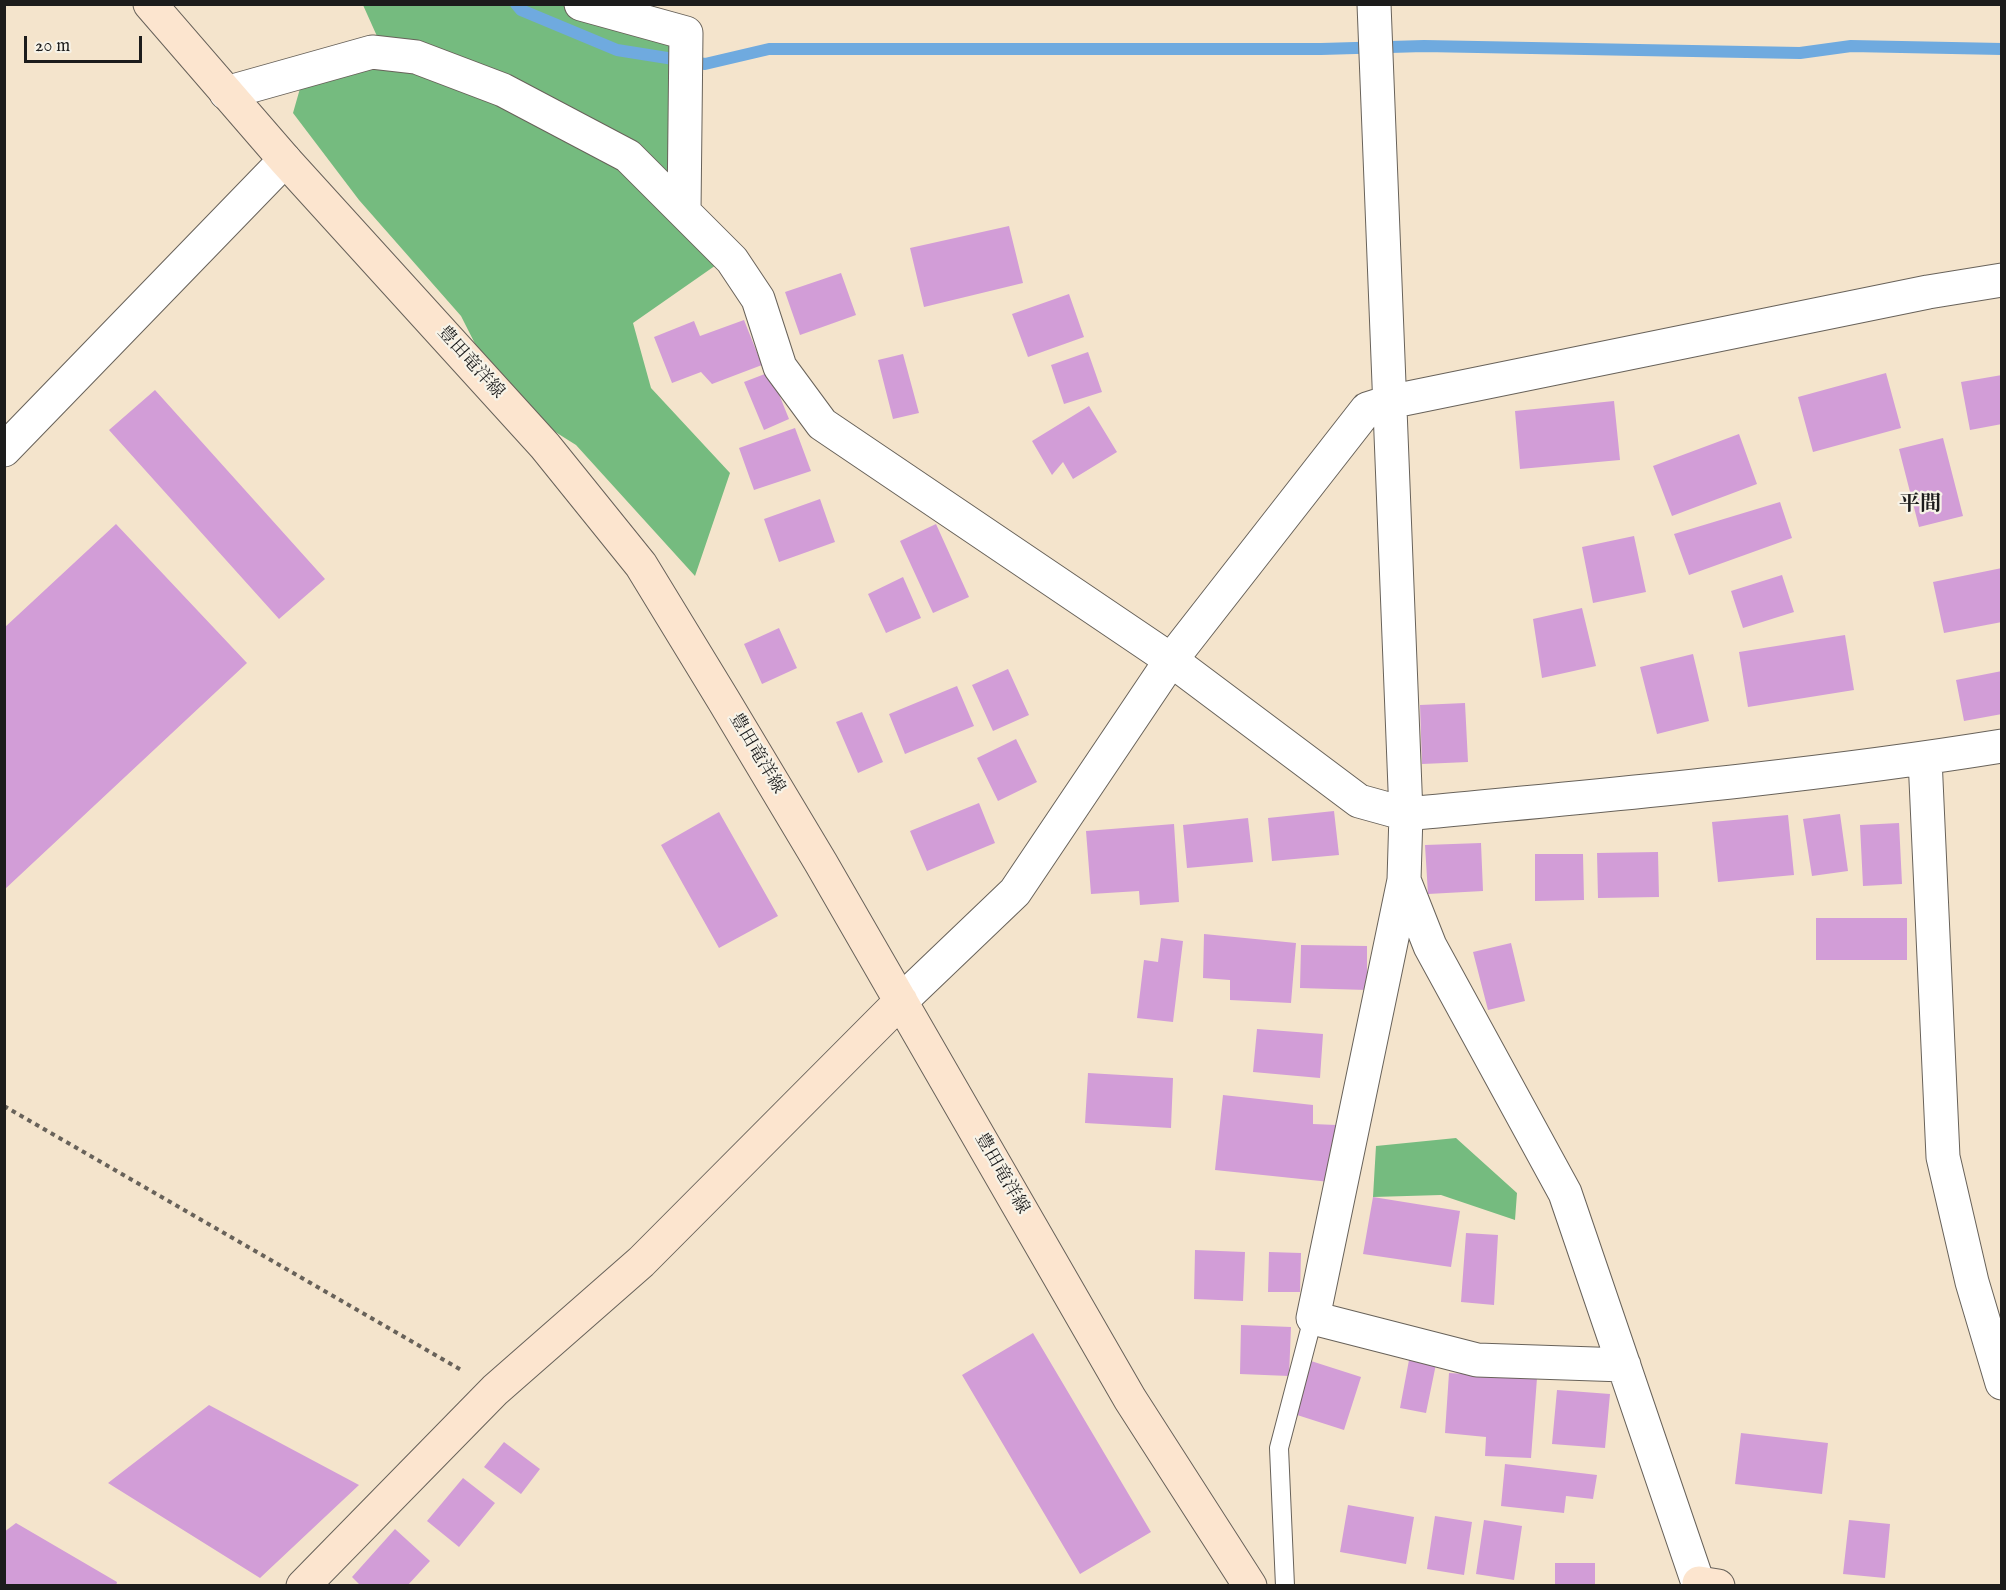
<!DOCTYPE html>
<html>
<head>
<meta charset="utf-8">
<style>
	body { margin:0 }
	#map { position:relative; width:2006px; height:1590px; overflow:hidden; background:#f4e4cc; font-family:"IM FELL English",serif }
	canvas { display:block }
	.frame { position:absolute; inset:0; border:6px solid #1c1c1c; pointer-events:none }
	.scale { position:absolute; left:24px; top:36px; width:118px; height:27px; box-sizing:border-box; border:3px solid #1c1c1c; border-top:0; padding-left:8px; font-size:18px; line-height:21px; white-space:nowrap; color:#1c1c1c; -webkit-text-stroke:4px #f7f3e8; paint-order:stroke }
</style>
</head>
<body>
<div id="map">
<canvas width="2006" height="1590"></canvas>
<div class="frame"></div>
<div class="scale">20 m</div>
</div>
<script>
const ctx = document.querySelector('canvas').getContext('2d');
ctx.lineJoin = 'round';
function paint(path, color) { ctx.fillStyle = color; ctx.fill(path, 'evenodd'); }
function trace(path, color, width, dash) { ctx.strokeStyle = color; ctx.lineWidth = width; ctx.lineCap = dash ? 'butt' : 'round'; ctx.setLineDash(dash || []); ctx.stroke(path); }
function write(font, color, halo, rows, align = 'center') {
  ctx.font = font + ' "IM FELL English","Noto Serif JP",serif'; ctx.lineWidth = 4.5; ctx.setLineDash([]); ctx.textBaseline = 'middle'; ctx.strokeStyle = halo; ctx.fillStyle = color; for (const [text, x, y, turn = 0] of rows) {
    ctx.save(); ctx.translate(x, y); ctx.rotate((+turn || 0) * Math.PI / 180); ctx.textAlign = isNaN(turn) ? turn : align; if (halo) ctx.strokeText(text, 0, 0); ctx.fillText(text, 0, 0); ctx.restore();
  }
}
const forest = new Path2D(`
	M 363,5 L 602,5 L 672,29 L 684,211 L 729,256 L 633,323 L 651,388 L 730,473 L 695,576 L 576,445 L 503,399 L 461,316 L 359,200 L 293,113 L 305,71 L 385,54 Z
	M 1456,1138 L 1517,1193 L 1515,1220 L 1441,1195 L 1373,1197 L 1376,1146 Z`);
const stream = new Path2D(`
	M 516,4 L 521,10 L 617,50 L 705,64 L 769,49 L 1321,49 L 1424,46 L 1800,53 L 1851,46 L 2002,49`);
const building = new Path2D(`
	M 1009,226 L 1023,283 L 924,307 L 910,248 Z
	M 841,273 L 856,315 L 800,335 L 785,292 Z
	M 1069,294 L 1084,337 L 1028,357 L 1012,314 Z
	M 744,320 L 762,365 L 712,384 L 701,372 L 672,383 L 654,337 L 694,321 L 700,336 Z
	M 1088,352 L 1102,392 L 1064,404 L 1051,365 Z
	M 903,354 L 919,413 L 893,419 L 878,360 Z
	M 770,372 L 789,419 L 764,430 L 744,382 Z
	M 1886,373 L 1901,428 L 1813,452 L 1798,397 Z
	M 2002,375 L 2002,424 L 1970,430 L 1961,382 Z
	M 155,390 L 325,579 L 279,619 L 109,430 Z
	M 1614,401 L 1620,460 L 1520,469 L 1515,411 Z
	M 1089,406 L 1117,452 L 1073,479 L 1063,462 L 1052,475 L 1032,441 Z
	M 795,428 L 811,471 L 754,490 L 739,448 Z
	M 1739,434 L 1757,484 L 1672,516 L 1653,466 Z
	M 1943,438 L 1963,516 L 1919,527 L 1899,449 Z
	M 820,499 L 835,542 L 779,562 L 764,519 Z
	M 1780,502 L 1792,538 L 1689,575 L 1674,534 Z
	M 116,524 L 247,663 L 4,890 L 4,628 Z
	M 936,524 L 969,597 L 933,613 L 900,541 Z
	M 1634,536 L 1646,592 L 1593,603 L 1582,547 Z
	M 2002,568 L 2002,622 L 1944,633 L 1933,582 Z
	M 1782,575 L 1794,612 L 1743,628 L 1731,591 Z
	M 903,577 L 921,618 L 886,633 L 868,594 Z
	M 1582,608 L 1596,666 L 1542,678 L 1533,619 Z
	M 779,628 L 797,668 L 762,684 L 744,644 Z
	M 1845,635 L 1854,690 L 1748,707 L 1739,652 Z
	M 1693,654 L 1709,721 L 1657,734 L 1640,667 Z
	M 1008,669 L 1029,715 L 993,731 L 972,685 Z
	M 2002,671 L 2002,714 L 1964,721 L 1956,680 Z
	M 957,686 L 974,726 L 905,754 L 889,714 Z
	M 1465,703 L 1468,762 L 1422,764 L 1420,705 Z
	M 862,712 L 883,762 L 858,773 L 836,722 Z
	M 1016,739 L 1037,782 L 998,801 L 977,758 Z
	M 979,803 L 995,843 L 927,871 L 910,831 Z
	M 1334,811 L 1339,855 L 1272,861 L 1268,818 Z
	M 719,812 L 778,916 L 719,948 L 661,845 Z
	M 1840,814 L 1848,871 L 1812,876 L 1803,819 Z
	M 1788,815 L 1794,875 L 1718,882 L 1712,822 Z
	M 1248,818 L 1253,862 L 1187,868 L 1183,825 Z
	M 1899,823 L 1902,884 L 1863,886 L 1860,825 Z
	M 1174,824 L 1179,902 L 1140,905 L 1139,891 L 1091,894 L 1086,831 Z
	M 1481,843 L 1483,891 L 1428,894 L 1425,845 Z
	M 1658,852 L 1659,897 L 1598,898 L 1597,853 Z
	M 1535,854 L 1583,854 L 1584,900 L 1535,901 Z
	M 1816,918 L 1907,918 L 1907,960 L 1816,960 Z
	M 1204,934 L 1296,943 L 1291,1003 L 1230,1000 L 1230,980 L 1203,978 Z
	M 1161,938 L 1183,941 L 1173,1022 L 1137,1018 L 1144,960 L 1158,962 Z
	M 1511,943 L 1525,1001 L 1488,1010 L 1473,952 Z
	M 1301,945 L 1367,946 L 1367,990 L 1300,988 Z
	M 1257,1029 L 1323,1034 L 1320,1078 L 1253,1072 Z
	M 1088,1073 L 1173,1078 L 1171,1128 L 1085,1123 Z
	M 1223,1095 L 1313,1105 L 1313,1124 L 1336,1125 L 1330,1182 L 1215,1170 Z
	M 1373,1197 L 1460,1211 L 1451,1267 L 1363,1254 Z
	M 1466,1233 L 1498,1235 L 1494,1305 L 1461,1302 Z
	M 1195,1250 L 1245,1252 L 1243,1301 L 1194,1299 Z
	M 1269,1252 L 1301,1253 L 1300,1292 L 1268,1292 Z
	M 1241,1325 L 1291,1327 L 1289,1376 L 1240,1374 Z
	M 1033,1333 L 1151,1532 L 1080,1574 L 962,1375 Z
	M 1409,1360 L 1436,1364 L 1426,1413 L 1400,1408 Z
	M 1311,1361 L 1361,1377 L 1344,1430 L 1294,1414 Z
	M 1449,1373 L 1537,1378 L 1531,1458 L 1485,1456 L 1486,1437 L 1445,1433 Z
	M 1557,1390 L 1610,1394 L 1605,1448 L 1552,1444 Z
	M 209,1405 L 359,1485 L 260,1578 L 108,1483 Z
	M 1741,1433 L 1828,1443 L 1822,1494 L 1735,1484 Z
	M 504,1442 L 540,1469 L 521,1494 L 484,1467 Z
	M 1505,1464 L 1597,1475 L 1593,1499 L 1566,1496 L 1564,1513 L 1501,1506 Z
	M 463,1478 L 495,1503 L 459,1547 L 427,1521 Z
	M 1348,1505 L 1414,1517 L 1406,1564 L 1340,1552 Z
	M 1435,1516 L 1472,1522 L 1464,1575 L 1427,1569 Z
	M 1484,1520 L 1522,1526 L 1514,1580 L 1476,1574 Z
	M 1849,1520 L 1890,1524 L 1885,1578 L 1843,1574 Z
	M 16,1523 L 117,1582 L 116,1586 L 4,1586 L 4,1532 Z
	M 395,1529 L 430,1561 L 407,1586 L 361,1586 L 352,1577 Z
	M 1555,1563 L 1595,1563 L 1595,1586 L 1555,1586 Z`);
const path = new Path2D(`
	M 4,1106 L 463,1371`);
const lane = new Path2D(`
	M 1285,1586 L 1279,1448 L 1313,1318`);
const street = new Path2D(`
	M 581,4 L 686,33 L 684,211
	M 1374,4 L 1406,814 L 1404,880 L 1430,946 L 1565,1193 L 1699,1586
	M 226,93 L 372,52 L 416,57 L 503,90 L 628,156 L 732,260 L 758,299 L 780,367 L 822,424 L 1171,660 L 1359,801 L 1406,814 C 1604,795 1804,778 2002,746
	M 4,450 L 285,160
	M 1925,758 L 1943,1157 L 1972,1282 L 2002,1383
	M 1404,880 L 1313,1318 L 1477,1360 L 1624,1365
	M 901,1001 L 1015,892 L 1171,660 L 1367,409 L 1389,402 L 1928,292 L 2002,280`);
const secondary = new Path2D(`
	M 150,4 L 285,160 L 545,446 L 641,565 L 724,701 L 821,863 L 1130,1399 L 1250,1586
	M 1699,1583 L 1718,1586
	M 303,1586 L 495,1390 L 641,1262 L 901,1001`);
const streetNames = [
	["豊田竜洋線",470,363,48],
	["豊田竜洋線",756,754,59],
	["豊田竜洋線",1001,1174,60]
];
const quarterNames = [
	["平間",1920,506]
];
paint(forest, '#75bb7f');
trace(stream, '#6faadf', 12);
paint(building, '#d29dd7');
trace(lane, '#68625a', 20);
trace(street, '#68625a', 35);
trace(secondary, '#68625a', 35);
trace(path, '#68625a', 4, [4.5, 4.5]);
trace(lane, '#fff', 18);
trace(street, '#fff', 33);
trace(secondary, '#fce5cf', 33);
write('18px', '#1c1c1c', '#f7f3e8', streetNames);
write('bold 21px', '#1c1c1c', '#f7f3e8', quarterNames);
</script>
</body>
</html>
